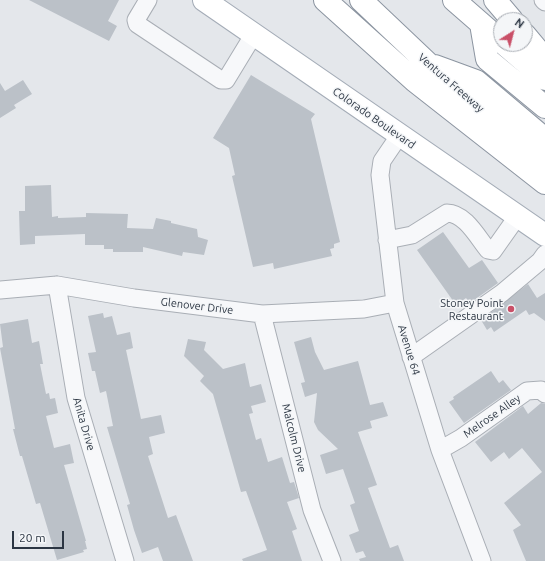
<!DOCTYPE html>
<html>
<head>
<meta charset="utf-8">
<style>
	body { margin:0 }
	#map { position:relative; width:545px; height:561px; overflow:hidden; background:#e4e7eb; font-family:Ubuntu,sans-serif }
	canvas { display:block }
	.north { position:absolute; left:493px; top:12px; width:40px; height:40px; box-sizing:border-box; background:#f4f6f8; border:1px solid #a4a9b0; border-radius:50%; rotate:36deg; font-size:11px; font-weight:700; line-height:16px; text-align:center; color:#2c3643 }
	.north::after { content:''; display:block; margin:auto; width:14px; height:18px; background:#c95068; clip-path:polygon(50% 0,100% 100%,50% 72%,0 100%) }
	.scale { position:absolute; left:12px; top:531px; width:52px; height:18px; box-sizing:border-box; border:2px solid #2c3643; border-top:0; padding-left:5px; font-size:12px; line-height:14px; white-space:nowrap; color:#2c3643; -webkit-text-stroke:3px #f4f6f8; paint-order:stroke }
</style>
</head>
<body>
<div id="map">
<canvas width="545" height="561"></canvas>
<div class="north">N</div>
<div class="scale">20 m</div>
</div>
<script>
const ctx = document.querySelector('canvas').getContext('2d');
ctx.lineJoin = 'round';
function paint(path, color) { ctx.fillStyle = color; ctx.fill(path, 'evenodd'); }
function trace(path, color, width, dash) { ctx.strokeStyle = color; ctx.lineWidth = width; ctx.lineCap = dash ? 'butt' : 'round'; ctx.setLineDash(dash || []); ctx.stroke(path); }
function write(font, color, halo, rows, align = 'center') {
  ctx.font = font + ' Ubuntu,sans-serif'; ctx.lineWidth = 3; ctx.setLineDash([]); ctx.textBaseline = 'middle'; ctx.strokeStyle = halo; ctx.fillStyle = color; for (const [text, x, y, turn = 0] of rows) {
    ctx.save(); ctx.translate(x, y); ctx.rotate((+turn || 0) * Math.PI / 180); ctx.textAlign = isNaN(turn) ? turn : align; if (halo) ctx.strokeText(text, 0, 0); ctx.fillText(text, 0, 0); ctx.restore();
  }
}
const building = new Path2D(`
	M 29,0 L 119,0 L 108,21 L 117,26 L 109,41 Z
	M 251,75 L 315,114 L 311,119 L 340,242 L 334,244 L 334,248 L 330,249 L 332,256 L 274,269 L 273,263 L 253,267 L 232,176 L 235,175 L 229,148 L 213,138 Z
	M 23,80 L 32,94 L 14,105 L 16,108 L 0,118 L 0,83 L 5,91 Z
	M 51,185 L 52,217 L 58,216 L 58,218 L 86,217 L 86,213 L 128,214 L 127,228 L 153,229 L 156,218 L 171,221 L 171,223 L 197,229 L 198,237 L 208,240 L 204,255 L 183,252 L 182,256 L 143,247 L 143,252 L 113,252 L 113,249 L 104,249 L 104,245 L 85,245 L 85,234 L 35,236 L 35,244 L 20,245 L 19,211 L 25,211 L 25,186 Z
	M 443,232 L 469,268 L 482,260 L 498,283 L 470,303 L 466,298 L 456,305 L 417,250 Z
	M 528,284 L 537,298 L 545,293 L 545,321 L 534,313 L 529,315 L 526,310 L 494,332 L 491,327 L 487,330 L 481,320 Z
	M 103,313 L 104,318 L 112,316 L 117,335 L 130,332 L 133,348 L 126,350 L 141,419 L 161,415 L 165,433 L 149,437 L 153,454 L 148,456 L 168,518 L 176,515 L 193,561 L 163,561 L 158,547 L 142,553 L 134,530 L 127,505 L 130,504 L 107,427 L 113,426 L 106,391 L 100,393 L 95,371 L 92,371 L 88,353 L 96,352 L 88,316 Z
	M 28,319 L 32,343 L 39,341 L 43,364 L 40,364 L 46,394 L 49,393 L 50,399 L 55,398 L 58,413 L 46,416 L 54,448 L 70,444 L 74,463 L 64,465 L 86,541 L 85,541 L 87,549 L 83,550 L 84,552 L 57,560 L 40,503 L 36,504 L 22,456 L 20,456 L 13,429 L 15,429 L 0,348 L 3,347 L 0,324 Z
	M 311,337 L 315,352 L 324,370 L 358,361 L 370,405 L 383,402 L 388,416 L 370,421 L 372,428 L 358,432 L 377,485 L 368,488 L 390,548 L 398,545 L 404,561 L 360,561 L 359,559 L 366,557 L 363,551 L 356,553 L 349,535 L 359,531 L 350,505 L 355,503 L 343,469 L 326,474 L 320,455 L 338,449 L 318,430 L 314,422 L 317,393 L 305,397 L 301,383 L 305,382 L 294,342 Z
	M 188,339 L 206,342 L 204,350 L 223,369 L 245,363 L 250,387 L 261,384 L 266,402 L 251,406 L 253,413 L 249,414 L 256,440 L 261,438 L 268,462 L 282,457 L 290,483 L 294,482 L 299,498 L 287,502 L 297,529 L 292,531 L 302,561 L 243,561 L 242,559 L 267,550 L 246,491 L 241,492 L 213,394 L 200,381 L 204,376 L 184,356 Z
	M 491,371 L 499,383 L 503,380 L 511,390 L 464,423 L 449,402 L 454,399 L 453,397 Z
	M 541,403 L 545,404 L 545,561 L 526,561 L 513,530 L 521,525 L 504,503 L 542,472 L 522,448 L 509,459 L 504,452 L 491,462 L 475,442 L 523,406 L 528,414 Z`);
const minor = new Path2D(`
	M 148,0 L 136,20 L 137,24 L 221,80 L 226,80 L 254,34
	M 543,0 L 545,2
	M 399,136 L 382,161 L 380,175 L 395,303 L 440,450 L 482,561
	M 387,240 L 412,235 L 447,213 C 465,213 478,238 488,250 L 493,251 L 517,217
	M 57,285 L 76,398 L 125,561
	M 0,290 L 57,285 L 134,298 L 262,314 L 364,309 L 395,303
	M 262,314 L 312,510 L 332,561
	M 411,357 L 502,293 L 540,261 L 545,254
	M 440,450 L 461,438 L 527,391 L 541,390 L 545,394`);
const major = new Path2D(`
	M 204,0 L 545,235`);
const highway = new Path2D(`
	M 325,0 L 415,81 L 545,183
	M 361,0 L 457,91 L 545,162
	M 454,0 L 501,41
	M 495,0 L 512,20
	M 481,24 L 487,59 L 545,107
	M 525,35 L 545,59
	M 504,44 L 545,79
	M 435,66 L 476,81 L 545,139`);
const markers = [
	[511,309,4,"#c95068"]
];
const streetNames = [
	["Ventura Freeway",451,83,41],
	["Colorado Boulevard",374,118,35],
	["Glenover Drive",197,306,7],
	["Avenue 64",409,350,73],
	["Melrose Alley",492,416,-35],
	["Anita Drive",84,424,74],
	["Malcolm Drive",294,438,76]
];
const poiNames = [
	["Stoney Point",503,303],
	["Restaurant",503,316]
];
paint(building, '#bbc1c8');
trace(minor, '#a9aeb5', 19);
trace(major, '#a4acb7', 24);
trace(highway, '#8c95a1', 24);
trace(minor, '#f7f8fa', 17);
trace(major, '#fff', 22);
trace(highway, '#fff', 22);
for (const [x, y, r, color] of markers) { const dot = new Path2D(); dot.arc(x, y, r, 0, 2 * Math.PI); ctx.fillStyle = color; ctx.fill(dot); trace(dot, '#f4f6f8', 1.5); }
write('11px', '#2c3643', '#f4f6f8', streetNames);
write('11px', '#2c3643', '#f4f6f8', poiNames, 'right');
</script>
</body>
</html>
